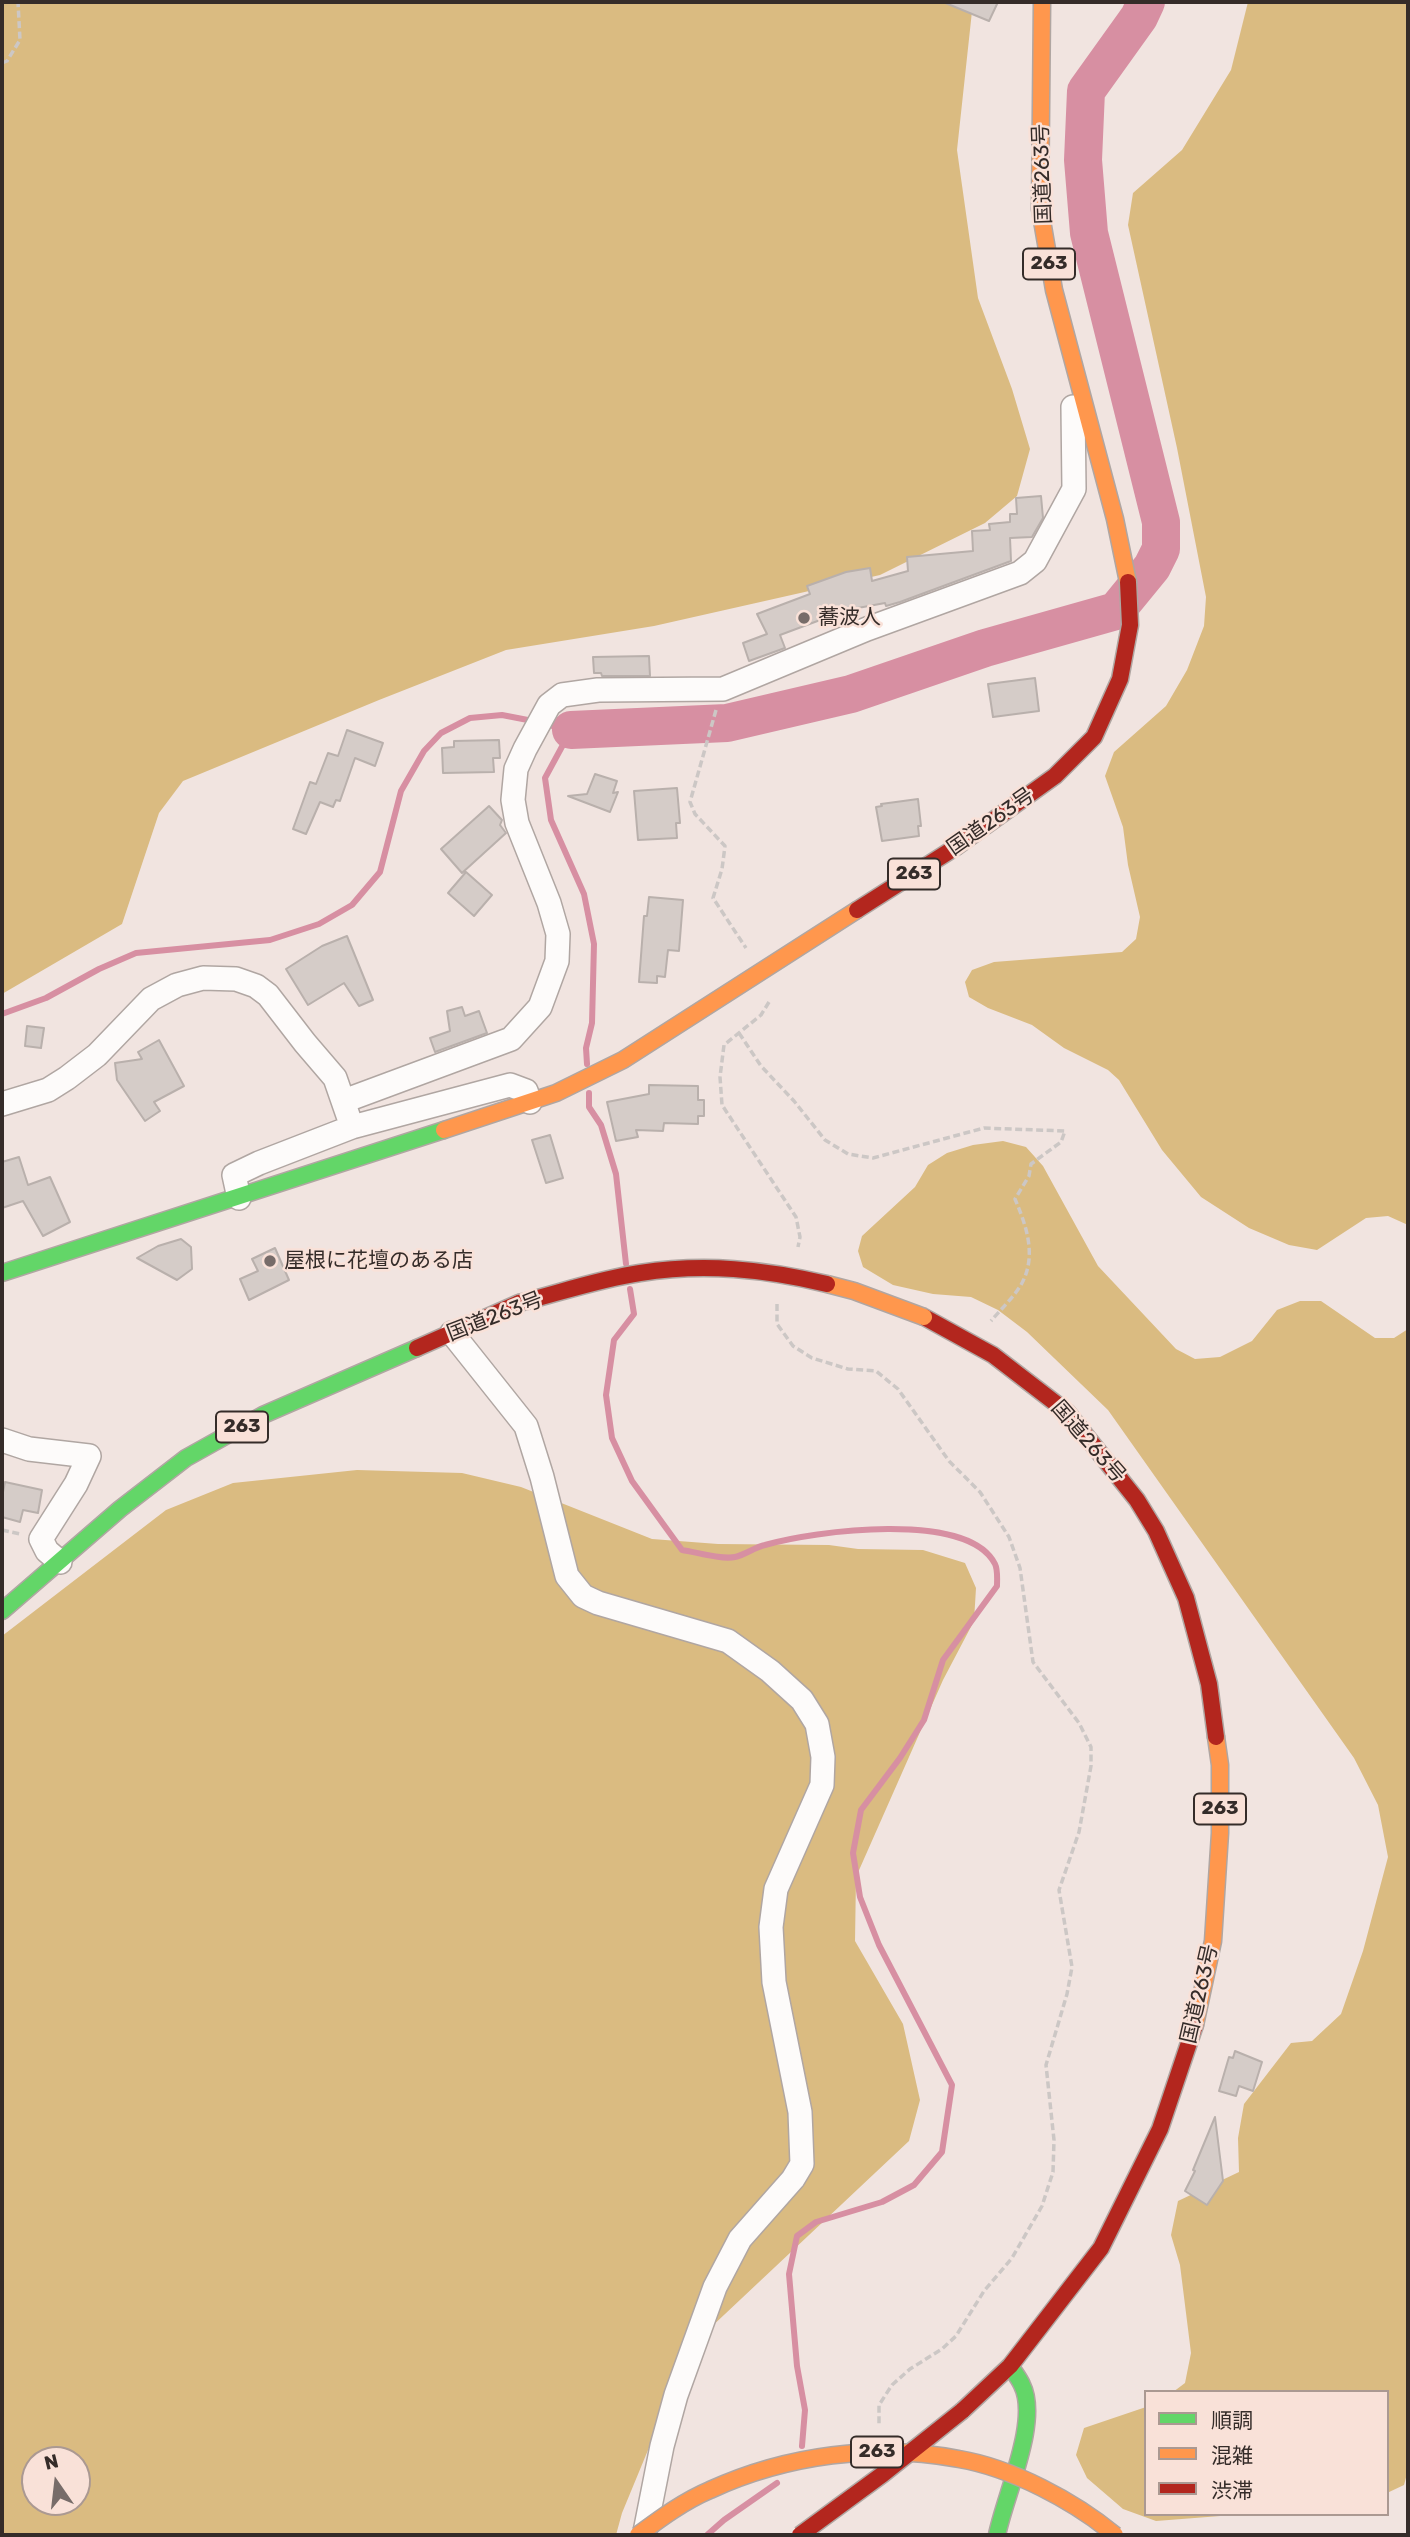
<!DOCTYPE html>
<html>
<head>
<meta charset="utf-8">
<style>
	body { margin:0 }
	#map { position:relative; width:1410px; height:2537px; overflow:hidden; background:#f1e4e0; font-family:Rubik,"Noto Sans JP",sans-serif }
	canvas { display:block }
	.frame { position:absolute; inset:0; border:4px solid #352c29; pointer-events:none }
	.legend { position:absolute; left:1144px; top:2390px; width:245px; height:126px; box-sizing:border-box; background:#f9e1d8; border:2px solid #ab9992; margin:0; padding:9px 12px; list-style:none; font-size:21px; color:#352c29 }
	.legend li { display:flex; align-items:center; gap:14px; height:35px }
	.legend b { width:35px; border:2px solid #ab9992 }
	.north { position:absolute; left:21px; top:2446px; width:70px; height:70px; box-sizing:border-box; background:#f9e1d8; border:2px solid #ab9992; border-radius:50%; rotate:346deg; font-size:19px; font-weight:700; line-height:28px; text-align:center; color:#352c29 }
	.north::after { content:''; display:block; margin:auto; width:24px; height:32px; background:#776c69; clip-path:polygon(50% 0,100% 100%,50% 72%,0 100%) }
</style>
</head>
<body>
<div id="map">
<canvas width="1410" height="2537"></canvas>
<div class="frame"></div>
<ul class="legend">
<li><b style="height:9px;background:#63d668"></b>順調</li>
<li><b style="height:9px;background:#ff974d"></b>混雑</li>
<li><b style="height:9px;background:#b3261e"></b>渋滞</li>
</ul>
<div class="north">N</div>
</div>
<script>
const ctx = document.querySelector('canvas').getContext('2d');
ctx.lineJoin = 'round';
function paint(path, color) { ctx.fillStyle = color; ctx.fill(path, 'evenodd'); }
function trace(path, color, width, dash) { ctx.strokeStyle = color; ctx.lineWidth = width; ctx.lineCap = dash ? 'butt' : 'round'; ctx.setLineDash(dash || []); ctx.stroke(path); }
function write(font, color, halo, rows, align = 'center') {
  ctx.font = font + ' Rubik,"Noto Sans JP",sans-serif'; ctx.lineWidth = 5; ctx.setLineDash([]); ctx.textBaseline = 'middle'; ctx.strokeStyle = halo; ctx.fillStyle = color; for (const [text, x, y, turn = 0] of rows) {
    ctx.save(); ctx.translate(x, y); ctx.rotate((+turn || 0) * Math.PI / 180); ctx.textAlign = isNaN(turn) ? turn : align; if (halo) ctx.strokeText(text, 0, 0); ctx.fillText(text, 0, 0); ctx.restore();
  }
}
const forest = new Path2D(`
	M 2,2 L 973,2 L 957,150 L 978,298 L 1012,389 L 1030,449 L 1017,496 L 985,523 L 880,575 L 654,626 L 506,650 L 379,700 L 183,781 L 159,813 L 122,924 L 2,994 Z
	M 1248,2 L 1408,2 L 1408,1225 L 1388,1216 L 1366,1218 L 1317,1250 L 1289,1245 L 1249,1228 L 1201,1197 L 1162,1150 L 1119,1080 L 1108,1070 L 1064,1048 L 1032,1025 L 988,1008 L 969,997 L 965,982 L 972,970 L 994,962 L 1122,952 L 1136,939 L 1140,917 L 1128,865 L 1123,827 L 1105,776 L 1114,752 L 1166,706 L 1187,670 L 1204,626 L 1206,597 L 1177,448 L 1128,225 L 1133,193 L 1182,150 L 1231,70 Z
	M 1003,1141 L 1026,1147 L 1043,1166 L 1098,1266 L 1176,1349 L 1195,1359 L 1220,1357 L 1252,1341 L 1277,1310 L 1300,1301 L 1321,1301 L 1375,1338 L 1394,1338 L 1408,1329 L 1408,2470 L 1404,2485 L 1387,2493 L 1387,2392 L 1173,2392 L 1185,2383 L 1191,2353 L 1180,2265 L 1171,2235 L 1178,2201 L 1239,2172 L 1238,2138 L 1244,2104 L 1291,2043 L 1312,2041 L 1341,2014 L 1363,1951 L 1388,1857 L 1378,1805 L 1354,1758 L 1108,1410 L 1027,1332 L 998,1310 L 971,1297 L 933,1294 L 893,1285 L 863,1267 L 858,1251 L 862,1236 L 915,1187 L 928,1165 L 947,1153 L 973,1145 Z
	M 357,1470 L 462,1473 L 521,1487 L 652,1539 L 718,1544 L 829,1545 L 858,1549 L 923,1550 L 965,1563 L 976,1588 L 974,1621 L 943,1680 L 856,1877 L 855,1941 L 903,2024 L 920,2100 L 909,2141 L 691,2346 L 622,2513 L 616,2535 L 2,2535 L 2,1636 L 166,1510 L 233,1483 ZM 35,2460 L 77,2460 L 77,2502 L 35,2502 Z
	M 1146,2407 L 1146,2514 L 1246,2514 L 1156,2521 L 1123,2509 L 1087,2478 L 1076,2455 L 1084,2428 Z`);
const stream = new Path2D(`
	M 544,724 L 571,730 L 545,778 L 551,820 L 584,894 L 594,944 L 592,1023 L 586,1048 L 587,1064
	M 2,1014 L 46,998 L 99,969 L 136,953 L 270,940 L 319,924 L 352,905 L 380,872 L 401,791 L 424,751 L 441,733 L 470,718 L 502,715 L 533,721
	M 589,1093 L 589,1107 L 601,1125 L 616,1174 L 626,1264
	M 630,1289 L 634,1314 L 614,1340 L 606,1395 L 612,1438 L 632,1481 L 682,1550 C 696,1552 722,1560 735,1557 C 745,1555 755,1547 765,1545 C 813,1531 968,1510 995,1564 C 998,1570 997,1579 997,1586 L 943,1660 L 924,1720 L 900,1758 L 861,1810 L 853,1853 L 860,1897 L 879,1945 L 952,2085 L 942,2152 L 914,2185 L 882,2202 L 816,2222 L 797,2236 L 789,2274 L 797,2366 L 805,2410 L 802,2446
	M 707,2535 L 724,2520 L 777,2483`);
const river = new Path2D(`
	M 571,730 L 727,723 L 851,694 L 985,648 L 1116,611 L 1152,567 L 1161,549 L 1161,522 L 1089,233 L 1083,160 L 1086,91 L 1139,17 L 1146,2`);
const building = new Path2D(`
	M 943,2 L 998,2 L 989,21 Z
	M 1041,496 L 1043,518 L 1032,537 L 1010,538 L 1011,561 L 900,602 L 886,606 L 885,603 L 847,610 L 780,635 L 785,648 L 749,661 L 743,643 L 767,634 L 757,614 L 810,594 L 807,586 L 846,572 L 870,568 L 872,581 L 908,571 L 907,557 L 973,551 L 972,531 L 990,530 L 989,524 L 1010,522 L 1010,514 L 1017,514 L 1016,498 Z
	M 649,656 L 650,676 L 602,676 L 601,673 L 594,673 L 593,657 Z
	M 1035,678 L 1039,711 L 993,717 L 988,684 Z
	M 347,730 L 383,743 L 375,766 L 355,758 L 340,801 L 336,800 L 333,807 L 320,802 L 306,834 L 293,829 L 310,782 L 316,784 L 328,753 L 338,756 Z
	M 499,740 L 500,758 L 493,758 L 494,772 L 443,773 L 442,748 L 454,747 L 454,741 Z
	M 595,774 L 617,781 L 613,793 L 618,792 L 610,812 L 568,796 L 587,794 Z
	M 677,788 L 680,823 L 676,823 L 677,838 L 638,840 L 634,791 Z
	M 918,799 L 921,826 L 918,826 L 919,836 L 882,841 L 876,807 L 882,806 L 881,804 Z
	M 489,806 L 502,820 L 500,825 L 506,833 L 462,873 L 441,849 Z
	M 466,872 L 492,895 L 474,916 L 448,893 Z
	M 649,897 L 683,900 L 679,951 L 668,950 L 665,977 L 657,976 L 657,983 L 639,982 L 644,916 L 647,916 Z
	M 347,936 L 373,1000 L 359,1006 L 344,983 L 308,1005 L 286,969 L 322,946 Z
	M 462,1007 L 465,1016 L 479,1011 L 487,1033 L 435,1052 L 430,1038 L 450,1031 L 447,1011 Z
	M 27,1026 L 44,1028 L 41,1048 L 25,1046 Z
	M 159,1040 L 184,1086 L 154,1102 L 160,1111 L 145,1121 L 117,1080 L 115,1063 L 142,1059 L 138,1052 Z
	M 649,1085 L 698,1086 L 698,1100 L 704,1100 L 704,1116 L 698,1116 L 698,1124 L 664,1123 L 663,1131 L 636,1130 L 638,1137 L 616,1141 L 607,1102 L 649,1094 Z
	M 550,1135 L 563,1178 L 546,1183 L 532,1140 Z
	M 19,1157 L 28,1185 L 50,1177 L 70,1222 L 43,1236 L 23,1201 L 2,1208 L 2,1162 Z
	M 181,1239 L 191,1247 L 192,1269 L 177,1280 L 137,1258 L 158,1246 Z
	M 275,1248 L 289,1280 L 249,1300 L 240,1279 L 258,1271 L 252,1259 Z
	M 5,1482 L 42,1490 L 38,1513 L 23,1510 L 20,1522 L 2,1517 L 2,1497 Z
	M 1235,2051 L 1262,2062 L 1253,2091 L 1239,2086 L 1236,2096 L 1219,2091 L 1229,2057 L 1233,2058 Z
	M 1215,2117 L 1223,2181 L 1207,2205 L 1185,2191 L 1195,2171 L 1193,2170 Z`);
const path = new Path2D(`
	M 2,63 L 7,61 L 20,40 L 18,2
	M 716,710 L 690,802 L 695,814 L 725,846 L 722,869 L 713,898 L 746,948
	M 769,1002 L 761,1015 L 724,1045 L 720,1077 L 722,1105 L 796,1217 L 800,1237 L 798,1247
	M 739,1033 L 761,1066 L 794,1101 L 825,1140 L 848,1154 L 873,1158 L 984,1128 L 1065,1131 L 1061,1142 L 1031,1164 L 1029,1176 L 1015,1199 C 1026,1225 1037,1255 1022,1283 C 1015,1296 1001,1309 991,1321
	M 777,1304 L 777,1324 L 793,1346 L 812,1358 L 848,1369 L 876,1371 L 898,1389 L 949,1461 L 980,1492 L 1009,1537 L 1020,1568 L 1033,1662 L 1079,1723 L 1091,1747 L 1091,1766 L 1079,1832 L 1059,1890 L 1072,1967 L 1067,1994 L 1046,2065 L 1054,2140 L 1053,2172 L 1042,2206 L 1012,2258 L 984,2291 L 956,2336 L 942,2349 L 910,2369 L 892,2385 L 879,2405 L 879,2425
	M 2,1530 L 20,1534`);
const street = new Path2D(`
	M 344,1101 L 511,1039 L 540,1007 L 557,961 L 558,934 L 549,903 L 517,823 L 513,800 L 516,769 L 525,749 L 549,705 L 562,695 L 598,690 L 723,689 L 867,629 L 1020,573 L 1035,561 L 1074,489 L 1073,407
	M 2,1104 L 48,1090 L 67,1078 L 97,1055 L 151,999 L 177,985 L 203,978 L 236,979 L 256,986 L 268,995 L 305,1043 L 335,1078 L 352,1127 L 259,1163 L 234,1175 L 239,1198
	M 352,1127 L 510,1085 L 526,1091 L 530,1102
	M 452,1333 L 526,1426 L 542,1477 L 567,1576 L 583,1596 L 598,1603 L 728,1641 L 770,1671 L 802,1700 L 817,1724 L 823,1757 L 822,1785 L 776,1889 L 771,1927 L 774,1982 L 800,2112 L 802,2164 L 793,2179 L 740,2239 L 715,2287 L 676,2395 L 662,2446 L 645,2532
	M 2,1440 L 29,1449 L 89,1456 L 76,1484 L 41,1539 L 47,1551 L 60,1562`);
const fast = new Path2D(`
	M 2,1273 L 444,1130
	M 2,1611 L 120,1509 L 186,1458 L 263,1415 L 417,1348
	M 997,2535 C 1005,2495 1040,2421 1022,2385 C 1019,2378 1014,2372 1010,2366`);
const slow = new Path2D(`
	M 1042,2 L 1040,209 L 1054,290 L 1115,519 L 1128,582
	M 444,1130 L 556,1093 L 623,1060 L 857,910
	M 1195,2025 L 1213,1941 L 1220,1833 L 1220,1765 L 1216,1737`);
const jam = new Path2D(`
	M 857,910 L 956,847 L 1055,776 L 1094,737 L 1120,679 L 1130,625 L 1128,582
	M 924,1317 L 993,1355 L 1067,1412 L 1137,1500 L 1156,1531 L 1186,1598 L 1209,1684 L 1216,1737
	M 417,1348 L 519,1303
	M 962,2411 L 1010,2366 L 1101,2248 L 1160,2129 L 1195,2025`);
const slowBridge = new Path2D(`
	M 827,1284 L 854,1291 L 924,1317
	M 638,2535 C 661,2518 684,2501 710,2490 C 786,2455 876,2443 959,2459 C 1012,2468 1074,2501 1115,2535`);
const jamBridge = new Path2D(`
	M 519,1303 C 559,1293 599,1279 640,1273 C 704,1263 764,1269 827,1284
	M 800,2535 L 883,2474 L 962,2411`);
const markers = [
	[804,618,7,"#776c69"],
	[270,1261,7,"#776c69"]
];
const shields = [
	[1049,264,52],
	[914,874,52],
	[242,1427,52],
	[1220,1809,52],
	[877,2452,52]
];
const shieldNames = [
	["263",1049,264],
	["263",914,874],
	["263",242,1427],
	["263",1220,1809],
	["263",877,2452]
];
const streetNames = [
	["国道263号",1043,174,-92],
	["国道263号",991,822,-35],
	["国道263号",495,1317,-21],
	["国道263号",1088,1442,49],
	["国道263号",1200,1994,-77]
];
const poiNames = [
	["蕎波人",818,618],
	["屋根に花壇のある店",284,1261]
];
paint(forest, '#dabb81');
trace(stream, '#d78fa2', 6);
trace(river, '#d78fa2', 38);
paint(building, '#d5ccc8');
trace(building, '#b9b0ac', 2);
trace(street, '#b0a6a2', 26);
trace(fast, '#b0a6a2', 19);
trace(slow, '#b0a6a2', 19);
trace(jam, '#b0a6a2', 19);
trace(path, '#ccc7c5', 3.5, [7, 3.5]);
trace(street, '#fdfbfa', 23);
trace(fast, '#63d668', 16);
trace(slow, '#ff974d', 16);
trace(jam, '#b3261e', 16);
trace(slowBridge, '#b0a6a2', 19, []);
trace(jamBridge, '#b0a6a2', 19, []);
trace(slowBridge, '#ff974d', 16);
trace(jamBridge, '#b3261e', 16);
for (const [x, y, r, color] of markers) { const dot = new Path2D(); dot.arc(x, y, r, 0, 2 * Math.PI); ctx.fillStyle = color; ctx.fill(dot); trace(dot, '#f9e1d8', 2.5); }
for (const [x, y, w] of shields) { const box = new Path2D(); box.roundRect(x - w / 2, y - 15.5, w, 31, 5); ctx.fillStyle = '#f9e1d8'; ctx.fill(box); trace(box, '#352c29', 2); }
write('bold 19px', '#352c29', null, shieldNames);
write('21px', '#352c29', '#f9e1d8', streetNames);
write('21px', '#352c29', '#f9e1d8', poiNames, 'left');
</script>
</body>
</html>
